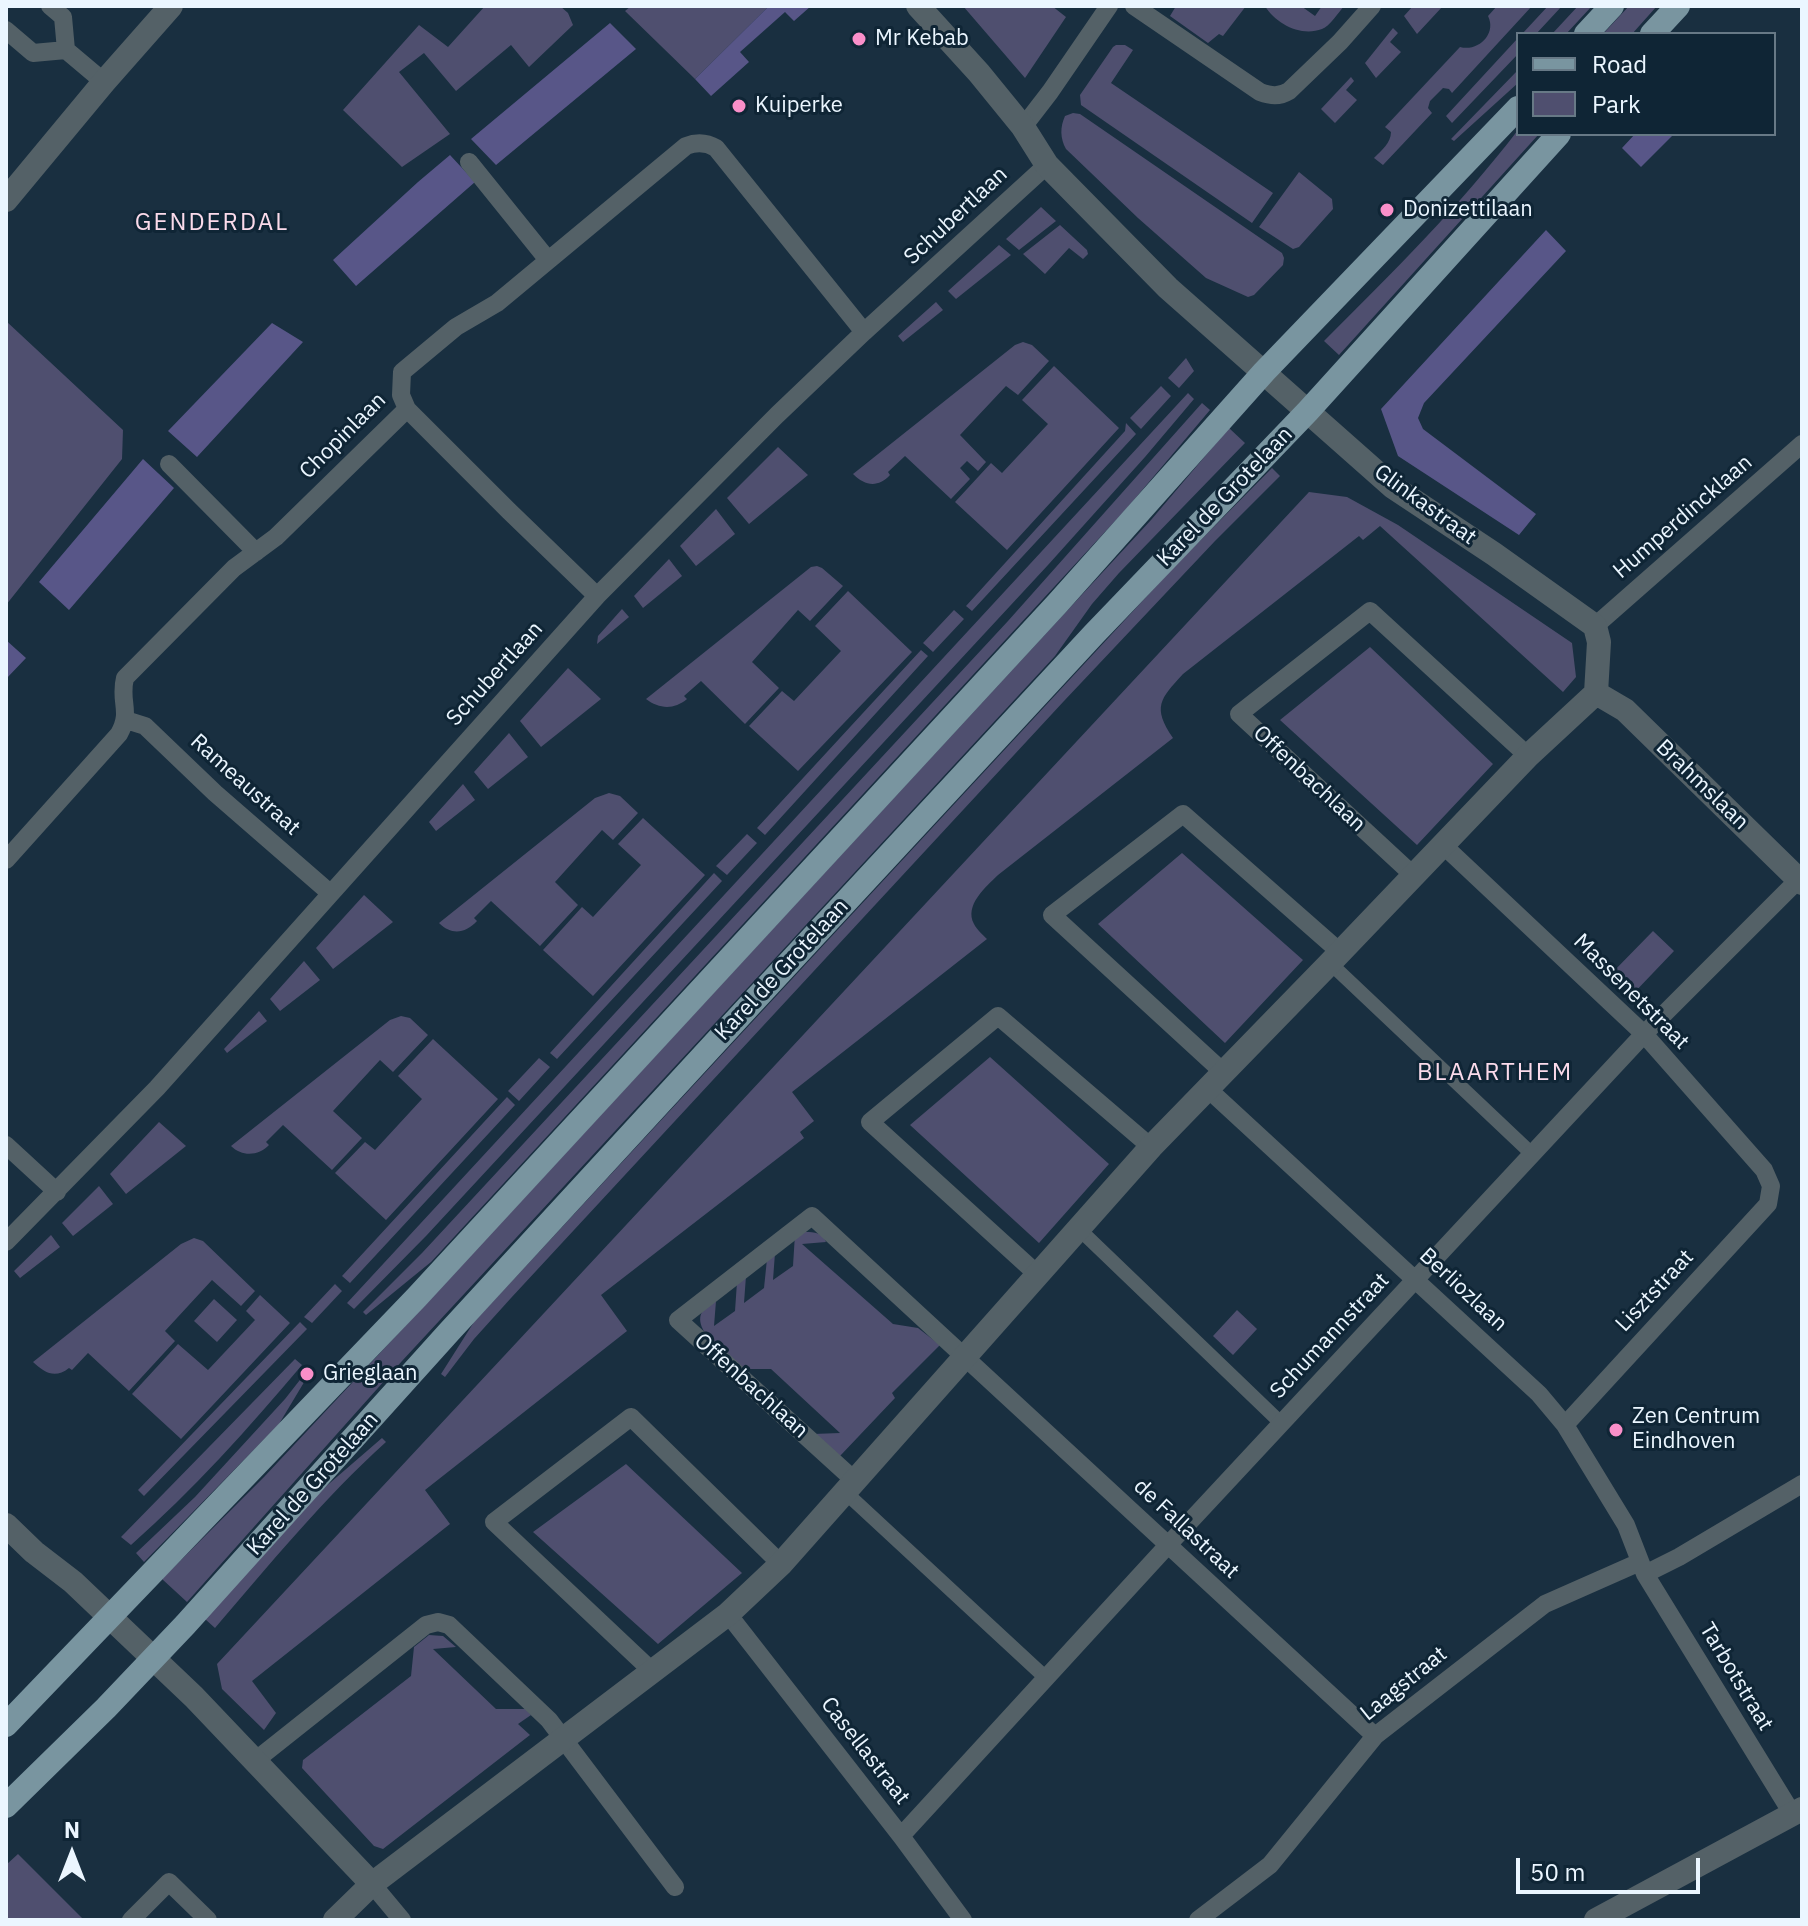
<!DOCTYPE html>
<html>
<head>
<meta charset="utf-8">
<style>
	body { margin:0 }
	#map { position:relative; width:1808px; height:1926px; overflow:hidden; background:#192f40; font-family:"IBM Plex Sans",sans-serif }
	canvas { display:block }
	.frame { position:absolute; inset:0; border:8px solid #ebf6ff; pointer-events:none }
	.legend { position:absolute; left:1516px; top:32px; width:260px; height:104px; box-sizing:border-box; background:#0f2535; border:2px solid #677986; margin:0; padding:10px 14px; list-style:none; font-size:24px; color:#ebf6ff }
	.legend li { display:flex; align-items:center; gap:16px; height:40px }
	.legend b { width:40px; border:2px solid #677986 }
	.north { position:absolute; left:32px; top:1814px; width:80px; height:80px; -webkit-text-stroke:6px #0f2535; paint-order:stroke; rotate:0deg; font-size:22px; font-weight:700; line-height:32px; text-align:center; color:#ebf6ff }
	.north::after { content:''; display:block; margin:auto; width:28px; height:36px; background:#ebf6ff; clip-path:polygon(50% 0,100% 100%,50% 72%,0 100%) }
	.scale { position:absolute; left:1516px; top:1858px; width:184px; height:36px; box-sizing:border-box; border:4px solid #ebf6ff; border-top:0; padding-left:10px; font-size:24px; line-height:28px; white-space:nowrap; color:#ebf6ff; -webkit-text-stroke:6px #0f2535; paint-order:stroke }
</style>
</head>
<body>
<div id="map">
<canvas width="1808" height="1926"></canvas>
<div class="frame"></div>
<ul class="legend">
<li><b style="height:10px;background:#7995a0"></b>Road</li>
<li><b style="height:22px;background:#4f4f6f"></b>Park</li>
</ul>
<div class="north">N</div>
<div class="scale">50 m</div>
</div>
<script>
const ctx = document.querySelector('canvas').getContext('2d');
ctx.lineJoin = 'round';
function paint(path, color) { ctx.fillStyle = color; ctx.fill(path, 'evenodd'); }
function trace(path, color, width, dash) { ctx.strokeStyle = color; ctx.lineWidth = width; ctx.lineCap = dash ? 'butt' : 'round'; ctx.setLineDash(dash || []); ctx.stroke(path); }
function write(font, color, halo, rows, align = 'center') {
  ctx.font = font + ' "IBM Plex Sans",sans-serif'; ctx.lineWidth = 6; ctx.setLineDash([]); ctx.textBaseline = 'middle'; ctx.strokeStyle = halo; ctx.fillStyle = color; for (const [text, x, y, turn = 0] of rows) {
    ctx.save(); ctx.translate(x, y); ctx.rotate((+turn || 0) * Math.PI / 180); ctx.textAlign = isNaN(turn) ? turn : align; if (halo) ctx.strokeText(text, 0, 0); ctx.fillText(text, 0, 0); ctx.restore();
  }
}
const green = new Path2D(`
	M 485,6 L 560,6 L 568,13 L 573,25 L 529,67 L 511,45 L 456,91 L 424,53 L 399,72 L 450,134 L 402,167 L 343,110 L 419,25 L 448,47 Z
	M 631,6 L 769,6 L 695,79 L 625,11 Z
	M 963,6 L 1052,6 L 1066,17 L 1025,78 Z
	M 1176,6 L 1213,6 L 1216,8 L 1246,6 L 1223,36 L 1219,34 L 1208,43 L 1170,16 Z
	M 1265,6 L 1301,6 L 1315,16 L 1322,6 L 1344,6 C 1338,13 1330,26 1322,29 C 1301,37 1276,24 1265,6 Z
	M 1413,6 L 1443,6 L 1417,34 L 1404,16 Z
	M 1497,6 L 1532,6 L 1452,93 L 1449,89 L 1443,88 L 1430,101 L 1428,108 L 1432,113 L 1383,165 L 1374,158 C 1381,151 1391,143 1391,132 L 1385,127 L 1460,47 C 1478,52 1497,34 1488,16 Z
	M 1548,6 L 1562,6 L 1536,34 L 1522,34 Z
	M 1578,6 L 1592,6 L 1566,34 L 1552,34 Z
	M 1629,6 L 1657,6 L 1632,34 L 1603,34 Z
	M 1393,28 L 1398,33 L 1390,42 L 1401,52 L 1376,78 L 1365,63 Z
	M 1518,38 L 1518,54 L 1452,123 L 1446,116 Z
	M 1116,45 L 1125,45 L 1133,50 L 1111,83 L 1273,193 L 1252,223 L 1081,105 L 1080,95 L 1113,47 Z
	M 1518,70 L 1518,83 L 1454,141 L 1451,139 Z
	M 1351,77 L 1354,81 L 1346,90 L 1357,100 L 1335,123 L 1321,109 Z
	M 1073,113 L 1080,114 L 1282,253 L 1284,258 L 1283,265 L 1254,295 L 1248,297 L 1206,278 L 1138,218 L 1066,149 C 1060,138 1060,127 1065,116 Z
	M 1518,130 L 1518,134 L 1539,134 L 1339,355 L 1324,341 C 1392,273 1460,206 1518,130 Z
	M 1299,172 L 1332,199 L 1333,209 L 1299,247 L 1293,249 L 1259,227 Z
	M 1041,207 L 1056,221 L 1019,250 L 1006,239 Z
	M 1060,225 L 1087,250 L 1088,254 L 1083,259 L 1069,248 L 1045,274 L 1023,254 Z
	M 999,245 L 1011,255 L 956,299 L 948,291 Z
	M 936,302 L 943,310 L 903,342 L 898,336 Z
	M 6,321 L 123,430 L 122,459 L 6,605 Z
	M 1023,342 L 1032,345 L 1049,361 L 1018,395 L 1006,386 L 960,435 L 986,462 L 978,471 L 967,461 L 960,468 L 970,479 L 951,499 L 905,456 L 888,472 L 890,475 C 878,488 865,486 853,474 L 1015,345 Z
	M 1186,358 L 1194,371 L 1179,388 L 1168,378 Z
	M 1054,366 L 1119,428 L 1007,550 L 955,502 L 991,463 L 1002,473 L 1048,424 L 1022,400 Z
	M 1161,386 L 1171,396 L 1141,429 L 1130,418 Z
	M 1188,393 L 1194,399 L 1145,457 L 1048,565 L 426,1236 L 354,1309 L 347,1303 Z
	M 1202,403 L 1210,410 L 1127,508 L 431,1262 L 366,1315 L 363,1312 L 422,1253 L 1008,621 Z
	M 1126,423 L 1136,434 L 972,611 L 966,606 L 1125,431 Z
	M 1229,428 L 1245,443 L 1119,573 L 1092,604 L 1055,656 L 402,1361 L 187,1602 L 162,1579 L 264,1477 L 438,1291 L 1151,520 Z
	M 778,447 L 808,475 L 749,524 L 727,498 Z
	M 1272,468 L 1280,476 L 1215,541 L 1064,701 L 511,1298 L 474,1339 L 445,1377 L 441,1374 L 474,1322 L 1174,567 Z
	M 1309,492 L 1347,497 L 1398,525 L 1572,643 L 1576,677 L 1563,692 L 1380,526 L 1363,540 L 1359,536 L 1183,674 C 1160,699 1152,707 1173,738 L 998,875 C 986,887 964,905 974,924 C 977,930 983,935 987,939 L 792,1092 L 814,1121 L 800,1132 L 804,1138 L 601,1295 L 627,1331 L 425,1490 L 450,1524 L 252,1681 L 276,1713 L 264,1730 L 222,1689 L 217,1664 Z
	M 716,509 L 735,534 L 696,566 L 680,546 Z
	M 669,559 L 682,576 L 643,608 L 634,596 Z
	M 817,566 L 822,568 L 843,586 L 810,621 L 798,610 L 752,662 L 779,688 L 745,724 L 701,681 L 684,696 L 687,699 C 674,710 659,709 646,699 L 811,567 Z
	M 848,591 L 912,652 L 798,771 L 749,726 L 782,691 L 794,701 L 841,651 L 815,626 Z
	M 622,609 L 629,617 L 597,644 L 598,636 Z
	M 954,610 L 964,619 L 933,652 L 923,643 Z
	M 1370,647 L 1493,764 L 1417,845 L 1280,720 Z
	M 921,650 L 928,656 L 765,835 L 757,828 Z
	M 568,668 L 601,699 L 541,747 L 520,721 Z
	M 509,733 L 528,757 L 488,789 L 474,772 Z
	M 463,784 L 475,800 L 436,831 L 429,822 Z
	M 609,793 L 620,796 L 638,813 L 613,840 L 602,830 L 555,882 L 578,905 L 540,946 L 491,901 L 474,918 L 477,921 C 465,934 451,935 439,923 L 595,798 Z
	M 643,818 L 705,875 L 593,996 L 543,950 L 582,907 L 593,917 L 641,865 L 618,844 Z
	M 747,834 L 757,843 L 727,875 L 716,866 Z
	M 1182,853 L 1303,960 L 1225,1043 L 1098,924 Z
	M 714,873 L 722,881 L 557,1059 L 550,1053 Z
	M 364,895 L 393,922 L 333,969 L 316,948 Z
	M 1653,931 L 1674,951 L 1631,996 L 1610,975 Z
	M 304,961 L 320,980 L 280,1011 L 270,999 Z
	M 259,1011 L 267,1021 L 227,1053 L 224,1049 Z
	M 401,1016 L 410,1018 L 428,1035 L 393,1072 L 380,1060 L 333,1111 L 362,1138 L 332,1170 L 283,1125 L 266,1142 L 269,1145 C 259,1156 242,1157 231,1146 L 390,1020 Z
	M 433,1039 L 498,1099 L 386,1220 L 335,1173 L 365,1142 L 375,1150 L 422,1099 L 398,1076 Z
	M 990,1057 L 1109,1164 L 1039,1243 L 910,1125 Z
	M 539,1058 L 550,1067 L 519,1101 L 508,1091 Z
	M 507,1097 L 515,1105 L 350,1283 L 342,1276 Z
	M 159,1122 L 186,1146 L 126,1194 L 110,1174 Z
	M 99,1186 L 113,1204 L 73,1236 L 62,1223 Z
	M 801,1232 C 811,1232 822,1231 826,1242 L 802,1244 L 893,1324 L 918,1328 L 940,1345 L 892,1393 L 895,1398 L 840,1456 L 813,1434 L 840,1433 L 771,1369 L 741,1369 C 725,1354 675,1319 716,1301 L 714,1326 L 735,1311 L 737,1282 L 746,1276 L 744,1303 L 764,1288 L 767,1259 L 775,1253 L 773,1280 L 793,1266 L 795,1234 Z
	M 51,1235 L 60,1247 L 20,1278 L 14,1271 Z
	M 194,1238 L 203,1241 L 255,1291 L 241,1306 L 212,1280 L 165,1331 L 175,1341 L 129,1391 L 88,1353 L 72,1370 L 69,1368 C 55,1379 45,1373 33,1362 L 181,1244 Z
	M 335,1284 L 342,1291 L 312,1323 L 304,1317 Z
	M 260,1295 L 290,1323 L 181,1439 L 132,1394 L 178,1344 L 208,1370 L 255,1320 L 246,1311 Z
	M 214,1299 L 237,1320 L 217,1342 L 194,1321 Z
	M 1237,1310 L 1257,1329 L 1233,1355 L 1213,1336 Z
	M 300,1322 L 307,1329 L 144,1496 L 138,1490 Z
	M 295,1359 L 302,1365 C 249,1428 192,1491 131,1545 L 121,1537 Z
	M 303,1376 L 306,1379 L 279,1424 L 144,1562 L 136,1553 L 195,1497 L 285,1399 Z
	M 382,1438 L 386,1442 C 323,1499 270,1564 215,1628 L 205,1619 L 316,1495 Z
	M 626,1464 L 742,1573 L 658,1644 L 533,1532 Z
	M 429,1635 L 443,1636 L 456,1647 L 433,1649 L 496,1709 L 526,1709 L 531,1715 L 518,1724 L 530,1735 L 383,1849 L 374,1846 L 302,1768 L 303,1760 L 411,1676 L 414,1647 Z
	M 18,1854 L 84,1920 L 6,1920 L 6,1865 Z`);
const forest = new Path2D(`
	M 769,6 L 811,6 L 794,21 L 785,12 L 740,52 L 749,62 L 711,96 L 695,79 Z
	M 610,23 L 636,49 L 496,165 L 471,139 Z
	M 1635,134 L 1674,134 L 1641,167 L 1622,148 Z
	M 450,155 L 475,182 L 356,286 L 333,260 L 418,182 Z
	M 1546,230 L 1566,251 L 1424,403 L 1418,418 L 1423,429 L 1536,514 L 1519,535 L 1398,456 L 1381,409 Z
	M 272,323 L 303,342 L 197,457 L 168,431 Z
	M 143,459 L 174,488 L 69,610 L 39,582 Z
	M 6,640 L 26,658 L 6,679 Z`);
const pedestrian = new Path2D(`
	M 1330,963 L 1532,1154
	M 1078,1228 L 1282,1424
	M 845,1492 L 1047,1679`);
const minor = new Path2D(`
	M 50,6 L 63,17 L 66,50 L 104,82
	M 1134,6 L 1260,92 C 1271,96 1279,97 1289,91 L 1340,42 L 1372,6
	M 6,30 L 33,53 L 66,50
	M 1023,127 L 1050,92 L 1109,6
	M 469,162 L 548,260
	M 169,464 L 256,552
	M 597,596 L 509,511 L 407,409 L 401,395 L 402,372 L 456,327 L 497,303 L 686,146 C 696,142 706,142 716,148 L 864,332
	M 1595,626 L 1802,444
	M 126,720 L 145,726 L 215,793 L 330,893
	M 1443,845 L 1644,1034 L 1764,1170 L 1771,1186 L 1768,1204 L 1565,1425
	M 6,860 L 119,734 C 132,711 119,702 125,678 L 234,568 L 276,537 L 407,409
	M 1413,875 L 1239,714 L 1370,611 L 1528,756
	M 1223,1072 L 1052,915 L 1183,814 L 1340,952
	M 1208,1089 L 1539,1394 L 1565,1425 L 1626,1525 L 1645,1574 L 1793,1815
	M 6,1145 L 57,1192
	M 6,1242 L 157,1088 L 597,596 L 777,415 L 864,332 L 1047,165
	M 1037,1274 L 870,1122 L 998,1016 L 1151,1147
	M 854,1480 L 678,1320 L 812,1216 L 1375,1736
	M 1645,1574 L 1679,1557 L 1802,1484
	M 728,1614 L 901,1836 L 963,1920
	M 652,1671 L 494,1522 L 631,1417 L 781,1564
	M 256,1760 L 426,1625 L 438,1622 L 449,1625 L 549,1720 L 675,1887
	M 901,1836 L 1168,1545 L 1644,1034 L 1802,876
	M 372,1884 L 402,1920
	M 131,1920 L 169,1882 L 208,1920
	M 1198,1920 L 1270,1865 L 1375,1736 L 1545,1604 L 1640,1562`);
const tertiary = new Path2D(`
	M 918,6 L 979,73 L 1023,127 L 1047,165 L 1168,288 L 1393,487 L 1494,554 L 1595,626 L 1599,642 L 1596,693
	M 6,200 L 104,82 L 171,6
	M 1596,693 L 1625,710 L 1802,883
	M 6,1525 L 34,1552 L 73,1582 L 194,1697 L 372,1884
	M 335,1920 L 372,1884 L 728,1614 L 781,1564 L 1151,1147 L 1330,963 L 1528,756 L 1596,693
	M 1596,1920 L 1802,1809`);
const primary = new Path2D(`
	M 1586,34 L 1612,6
	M 1652,34 L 1678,6
	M 6,1725 L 417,1297 L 1057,604 L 1264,372 L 1518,108
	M 6,1806 L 106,1708 L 185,1625 L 449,1332 L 750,1005 L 1094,634 L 1308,411 L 1559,134`);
const markers = [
	[859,39,8,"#f98fc9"],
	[739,106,8,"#f98fc9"],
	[1387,210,8,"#f98fc9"],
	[307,1374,8,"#f98fc9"],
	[1616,1430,8,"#f98fc9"]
];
const poiNames = [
	["Mr Kebab",875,39],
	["Kuiperke",755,106],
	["Donizettilaan",1403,210],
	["Grieglaan",323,1374],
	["Zen Centrum",1632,1417],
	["Eindhoven",1632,1442]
];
const streetNames = [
	["Schubertlaan",956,216,-43],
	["Chopinlaan",343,436,-45],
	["Karel de Grotelaan",1225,497,-46],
	["Glinkastraat",1425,505,36],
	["Humperdincklaan",1683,517,-41],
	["Schubertlaan",495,674,-48],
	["Offenbachlaan",1309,779,43],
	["Rameaustraat",245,785,42],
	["Brahmslaan",1702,785,44],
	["Karel de Grotelaan",782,970,-47],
	["Massenetstraat",1631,992,45],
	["Berliozlaan",1463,1290,43],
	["Lisztstraat",1655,1291,-47],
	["Schumannstraat",1330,1336,-47],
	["Offenbachlaan",751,1386,42],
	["Karel de Grotelaan",313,1484,-48],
	["de Fallastraat",1186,1529,43],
	["Tarbotstraat",1736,1677,59],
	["Laagstraat",1404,1684,-39],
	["Casellastraat",865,1751,52]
];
const neighbourhoodNames = [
	["GENDERDAL",212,223],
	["BLAARTHEM",1495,1073]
];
paint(green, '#4f4f6f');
paint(forest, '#585688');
trace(pedestrian, '#546167', 14);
trace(minor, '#546167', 18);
trace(tertiary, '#546167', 24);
trace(primary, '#7995a0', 24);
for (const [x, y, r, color] of markers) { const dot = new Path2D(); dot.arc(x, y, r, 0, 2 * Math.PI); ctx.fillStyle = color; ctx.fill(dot); trace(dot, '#0f2535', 3); }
write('22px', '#ebf6ff', '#0f2535', poiNames, 'left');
write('22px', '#ebf6ff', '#0f2535', streetNames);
ctx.letterSpacing = '2px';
write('24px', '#fadaea', '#0f2535', neighbourhoodNames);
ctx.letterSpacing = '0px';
</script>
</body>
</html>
